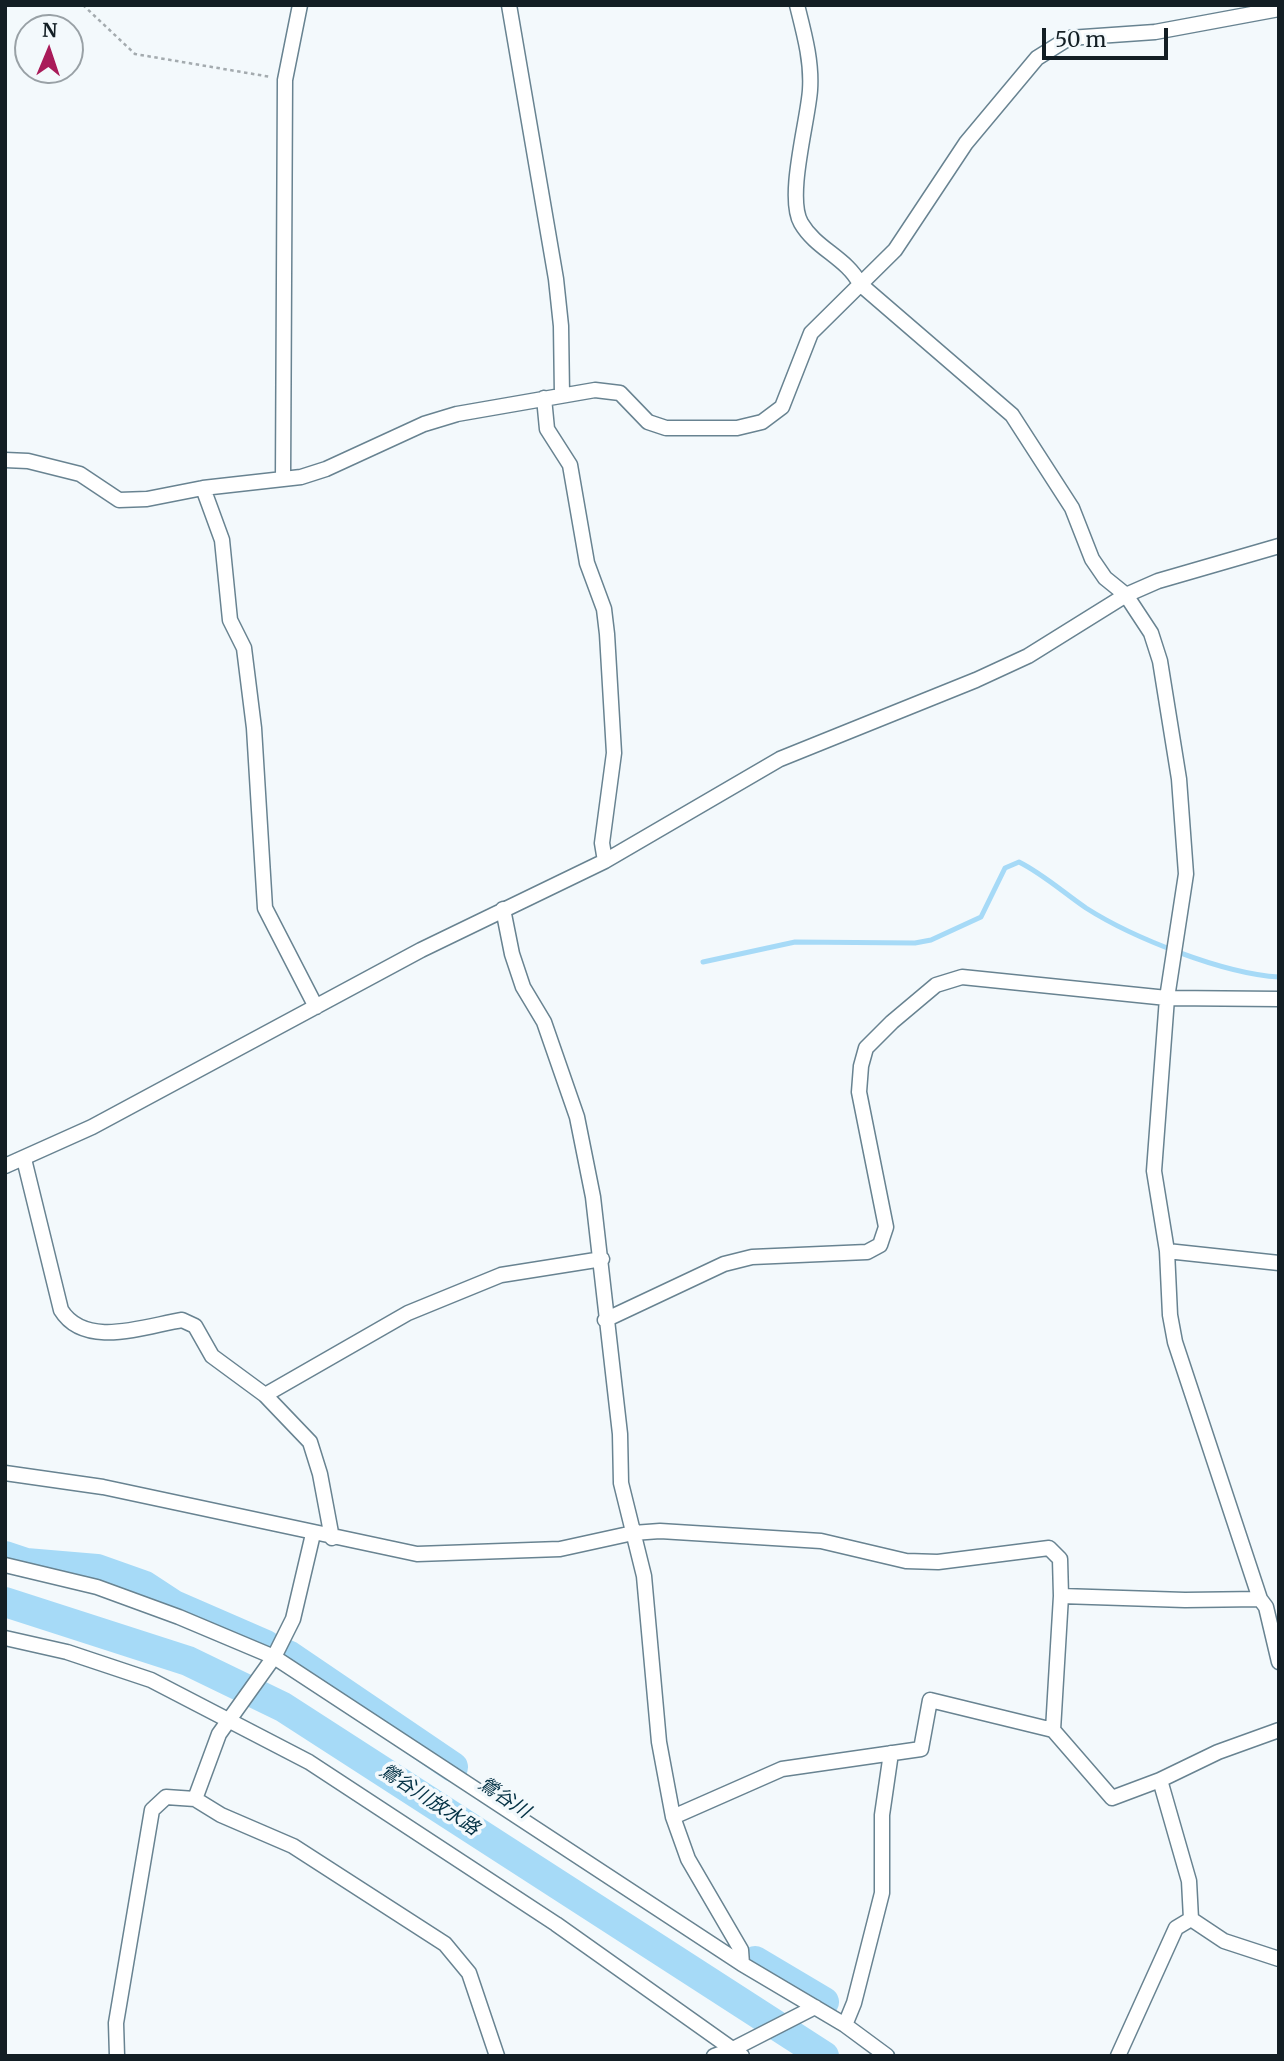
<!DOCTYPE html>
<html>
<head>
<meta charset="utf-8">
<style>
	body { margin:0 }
	#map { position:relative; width:1284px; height:2061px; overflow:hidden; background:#f3f9fc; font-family:Merriweather,serif }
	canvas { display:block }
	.frame { position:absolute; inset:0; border:7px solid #131e24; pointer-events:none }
	.north { position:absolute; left:14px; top:14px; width:70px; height:70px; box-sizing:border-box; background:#f3f9fc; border:2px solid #99a1a6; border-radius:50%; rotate:2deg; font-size:19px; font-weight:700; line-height:28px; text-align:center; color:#131e24 }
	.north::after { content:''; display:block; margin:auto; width:24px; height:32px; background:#a91b59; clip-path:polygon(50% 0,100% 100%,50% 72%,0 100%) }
	.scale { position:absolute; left:1042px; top:28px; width:126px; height:32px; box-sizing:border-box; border:4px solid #131e24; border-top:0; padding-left:9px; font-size:21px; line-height:24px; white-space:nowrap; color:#131e24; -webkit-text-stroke:5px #f3f9fc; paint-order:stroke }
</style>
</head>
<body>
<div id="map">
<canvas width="1284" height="2061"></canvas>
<div class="frame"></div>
<div class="north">N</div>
<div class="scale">50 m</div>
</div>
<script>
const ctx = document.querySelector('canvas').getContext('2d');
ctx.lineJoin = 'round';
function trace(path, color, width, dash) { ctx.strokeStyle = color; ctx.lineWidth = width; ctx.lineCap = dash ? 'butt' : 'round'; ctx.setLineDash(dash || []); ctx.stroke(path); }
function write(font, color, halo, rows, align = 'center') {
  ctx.font = font + ' Merriweather,"Noto Sans JP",serif'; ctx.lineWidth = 7; ctx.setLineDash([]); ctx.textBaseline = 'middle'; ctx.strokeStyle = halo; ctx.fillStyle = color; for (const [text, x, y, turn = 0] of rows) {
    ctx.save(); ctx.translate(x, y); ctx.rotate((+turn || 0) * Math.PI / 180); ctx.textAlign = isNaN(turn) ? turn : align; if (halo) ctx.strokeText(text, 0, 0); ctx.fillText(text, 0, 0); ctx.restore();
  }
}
const stream = new Path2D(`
	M 703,962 L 795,942 L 915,943 L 931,940 L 981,917 L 1005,868 L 1019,862 C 1043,874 1064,893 1086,908 C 1133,938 1224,974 1279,977`);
const river = new Path2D(`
	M 5,1556 L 26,1563 L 97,1569 L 145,1586 L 174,1605 L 266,1645
	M 5,1602 L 188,1661 L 283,1707 L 824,2056
	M 288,1655 L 453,1767
	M 755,1961 L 824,2002`);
const path = new Path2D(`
	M 83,5 L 135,54 L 271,77`);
const minor = new Path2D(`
	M 509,5 L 556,279 L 561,326 L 562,395
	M 797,5 C 804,33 812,61 810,90 C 808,121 786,197 801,223 C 816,249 847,258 860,284 L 1012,415 L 1072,508 L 1092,559 L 1105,578 L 1126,595 L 1151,633 L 1160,661 L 1179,779 L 1186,874 L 1167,998 L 1154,1171 L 1167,1251 L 1170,1315 L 1175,1342 L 1260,1599 L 1266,1607 L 1279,1662
	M 544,398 L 547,429 L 570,465 L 587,563 L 604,609 L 607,634 L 614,753 L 602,843 L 605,861
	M 5,460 L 28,461 L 80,474 L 119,500 L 147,499 L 203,488 L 301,477 L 326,469 L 424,424 L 457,414 L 595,390 L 620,393 L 648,422 L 666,428 L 737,428 L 762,422 L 782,407 L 811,333 L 895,250 L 966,143 L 1037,58 L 1069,38 L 1155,32 L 1279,9
	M 283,479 L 285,80 L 300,5
	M 203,488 L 222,540 L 230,620 L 244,648 L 254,728 L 265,908 L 316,1007
	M 503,909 L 512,954 L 523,987 L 544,1022 L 577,1117 L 593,1197 L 620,1434 L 621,1483 L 644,1576 L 659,1742 L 673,1817 L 688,1859 L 741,1950 L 742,1964 L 845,2025 L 887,2056
	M 24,1159 L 61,1310 C 85,1349 145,1326 182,1320 L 195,1326 L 212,1356 L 265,1395 L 310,1442 L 320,1474 L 332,1538
	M 5,1166 L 92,1127 L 421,950 L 605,861 L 780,759 L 976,680 L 1028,656 L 1126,595 L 1158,581 L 1279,546
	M 1167,1251 L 1279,1263
	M 605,1320 L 724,1264 L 752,1257 L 867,1252 L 880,1245 L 886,1227 L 859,1092 L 861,1066 L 866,1048 L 892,1022 L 936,985 L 962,977 L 1167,998 L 1279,999
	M 265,1395 L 408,1313 L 501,1275 L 602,1259
	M 5,1473 L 103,1487 L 417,1554 L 560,1549 L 633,1533 L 660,1531 L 821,1541 L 906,1561 L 938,1562 L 1049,1548 L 1060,1559 L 1061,1596 L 1185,1600 L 1260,1599
	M 5,1565 L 97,1587 L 179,1617 L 274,1657 L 742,1964
	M 5,1638 L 67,1652 L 151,1680 L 309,1762 L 556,1924 L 742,2056
	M 1053,1730 L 1112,1798 L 1160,1780 L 1189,1881 L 1191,1919 L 1176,1928 L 1118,2056
	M 1160,1780 L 1218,1752 L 1279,1730
	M 195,1799 L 219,1734 L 274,1657 L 293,1619 L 313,1534
	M 673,1817 L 782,1769 L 921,1749 L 930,1700 L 1053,1730 L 1061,1596
	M 1191,1919 L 1224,1941 L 1279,1959
	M 845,2025 L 854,2003 L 882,1893 L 882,1815 L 891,1753
	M 117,2056 L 116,2023 L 152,1810 L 166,1797 L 195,1799 L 221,1815 L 293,1846 L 445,1944 L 469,1973 L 497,2056
	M 714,2056 L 733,2049 L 815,2007`);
const waterNames = [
	["鶯谷川",504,1798,34],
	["鶯谷川放水路",429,1800,33]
];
trace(stream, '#a6daf7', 5);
trace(river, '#a6daf7', 30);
trace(minor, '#688391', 17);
trace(path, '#a4abaf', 2.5, [3.5, 3.5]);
trace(minor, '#fff', 14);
write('italic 19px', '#033144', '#f3f9fc', waterNames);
</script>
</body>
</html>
